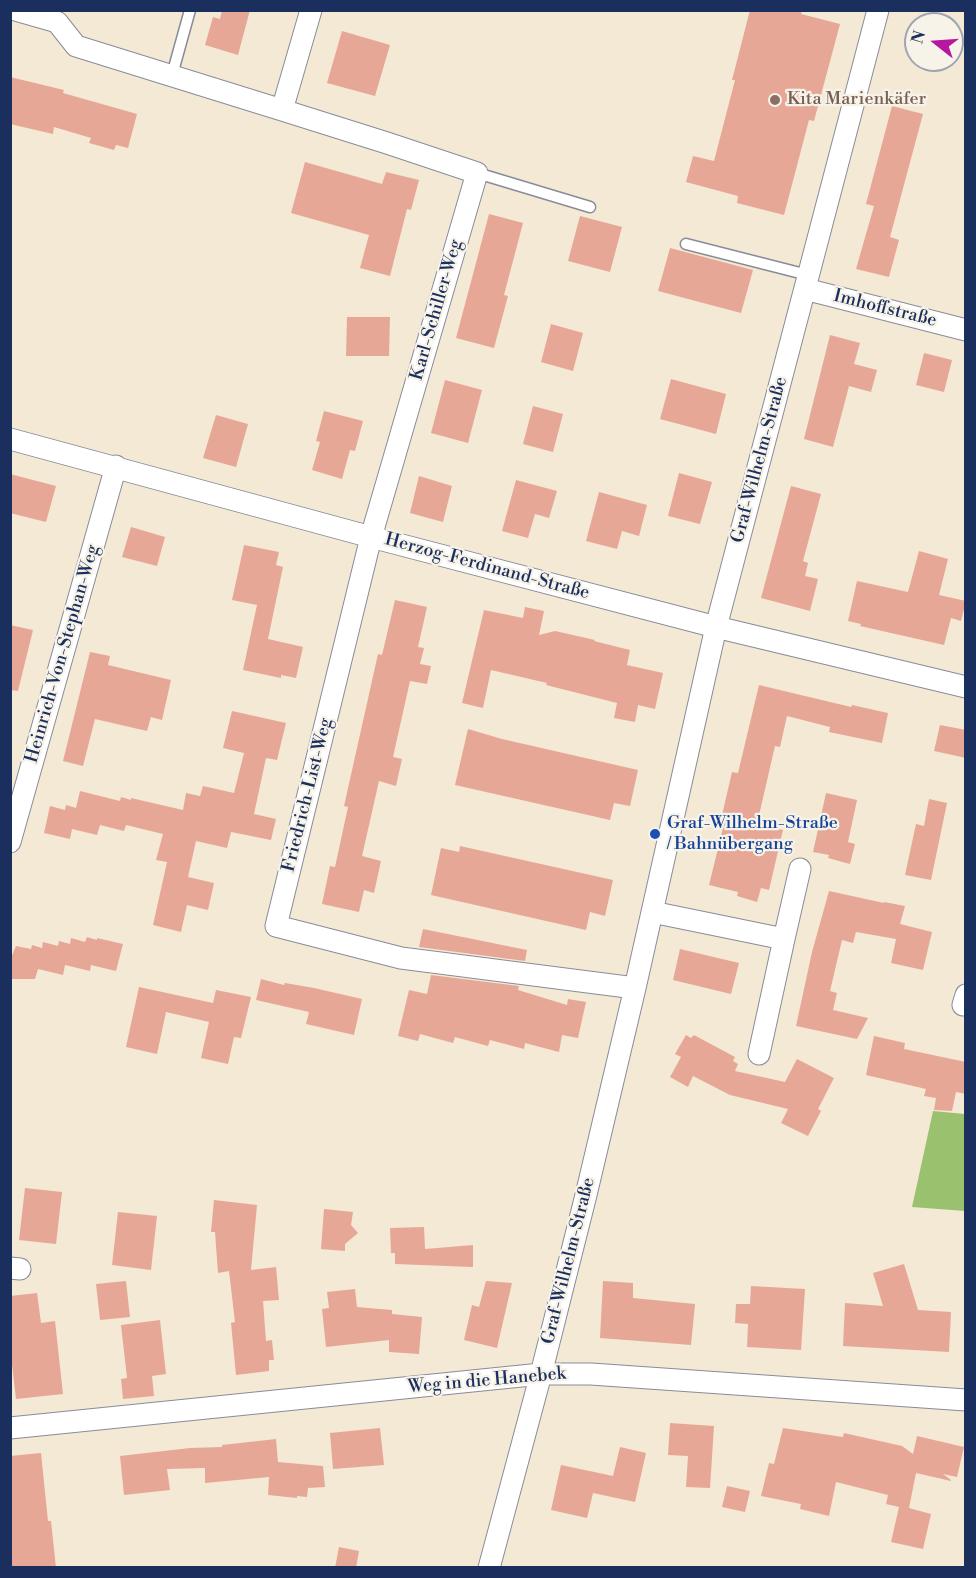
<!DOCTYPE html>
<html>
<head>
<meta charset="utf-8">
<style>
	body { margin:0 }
	#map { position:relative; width:976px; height:1578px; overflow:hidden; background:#f4e9d4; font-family:"Libre Bodoni",serif }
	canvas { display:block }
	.frame { position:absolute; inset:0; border:12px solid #1b2f5e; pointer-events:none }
	.north { position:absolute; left:904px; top:12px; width:60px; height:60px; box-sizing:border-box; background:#f7f3e8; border:2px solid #9fa5b1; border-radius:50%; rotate:287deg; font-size:16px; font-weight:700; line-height:24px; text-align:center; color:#1b2f5e }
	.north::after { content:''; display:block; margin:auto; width:21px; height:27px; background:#b5179e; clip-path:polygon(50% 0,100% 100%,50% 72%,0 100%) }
</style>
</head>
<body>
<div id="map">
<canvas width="976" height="1578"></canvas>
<div class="frame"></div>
<div class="north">N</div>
</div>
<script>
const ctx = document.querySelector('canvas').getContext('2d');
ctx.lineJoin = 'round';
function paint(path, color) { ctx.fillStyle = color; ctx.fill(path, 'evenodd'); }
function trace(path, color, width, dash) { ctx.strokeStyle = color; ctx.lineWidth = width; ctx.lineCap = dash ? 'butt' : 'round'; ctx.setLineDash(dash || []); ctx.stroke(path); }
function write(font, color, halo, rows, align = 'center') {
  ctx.font = font + ' "Libre Bodoni",serif'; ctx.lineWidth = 4.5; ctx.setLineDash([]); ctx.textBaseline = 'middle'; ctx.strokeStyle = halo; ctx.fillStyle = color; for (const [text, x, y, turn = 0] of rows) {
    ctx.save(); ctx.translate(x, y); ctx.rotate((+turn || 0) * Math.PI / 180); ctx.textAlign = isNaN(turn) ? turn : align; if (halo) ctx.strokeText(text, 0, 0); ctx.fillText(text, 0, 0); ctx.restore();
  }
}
const green = new Path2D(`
	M 933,1111 L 965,1114 L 965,1211 L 912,1207 Z`);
const building = new Path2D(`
	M 222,10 L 250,10 L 238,55 L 205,45 L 213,17 L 220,19 Z
	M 750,10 L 802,10 L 801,14 L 840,24 L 814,121 L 809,120 L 784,215 L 737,203 L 738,196 L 686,182 L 693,156 L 714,161 L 735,80 L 732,80 Z
	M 342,31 L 390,45 L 375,96 L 327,83 Z
	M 10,77 L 64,90 L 63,93 L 137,114 L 128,148 L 116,145 L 114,150 L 89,143 L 91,138 L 54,127 L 53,134 L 10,124 Z
	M 892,106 L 923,114 L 890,237 L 899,240 L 889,277 L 856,269 L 874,206 L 866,204 Z
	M 305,162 L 382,184 L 386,172 L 419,180 L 411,210 L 407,209 L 390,276 L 360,268 L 369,235 L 291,213 Z
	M 489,214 L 523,223 L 504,295 L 508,296 L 494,348 L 456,338 Z
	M 580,216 L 622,227 L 610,272 L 568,261 Z
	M 670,248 L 753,270 L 741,313 L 658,291 Z
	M 347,317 L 390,317 L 389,356 L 346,356 Z
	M 551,324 L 583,333 L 573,371 L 541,362 Z
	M 830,335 L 860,343 L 854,364 L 877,370 L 871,392 L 849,386 L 833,447 L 804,439 Z
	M 924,353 L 952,360 L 944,392 L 916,385 Z
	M 671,379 L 726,394 L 716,434 L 660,419 Z
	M 445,380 L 482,390 L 468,443 L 431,433 Z
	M 533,406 L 563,414 L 553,452 L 523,444 Z
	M 324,411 L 363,421 L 355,451 L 350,450 L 342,479 L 312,470 L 320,442 L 316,441 Z
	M 216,415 L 248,424 L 236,467 L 203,458 Z
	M 679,473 L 712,482 L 700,524 L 668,516 Z
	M 10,474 L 56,486 L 46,522 L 10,513 Z
	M 419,476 L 452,486 L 443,522 L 410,513 Z
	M 516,480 L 557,491 L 549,518 L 535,514 L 528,538 L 502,531 Z
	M 791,486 L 821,494 L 803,561 L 808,563 L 805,576 L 818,579 L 810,611 L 761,598 Z
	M 599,492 L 647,505 L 639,536 L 622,531 L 617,549 L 586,541 Z
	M 131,527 L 165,537 L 157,566 L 122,557 Z
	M 244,545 L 279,552 L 276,565 L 283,567 L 268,639 L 303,647 L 296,678 L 281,675 L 281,678 L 243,670 L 257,605 L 232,600 Z
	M 919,551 L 948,559 L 939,595 L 966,601 L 961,621 L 951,618 L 944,645 L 860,626 L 861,624 L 848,621 L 857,581 L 908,592 Z
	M 395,600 L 427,607 L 418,647 L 424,648 L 420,664 L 431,666 L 427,684 L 410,681 L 393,757 L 402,759 L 396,786 L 379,781 L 362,856 L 381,861 L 374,893 L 364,890 L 359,912 L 322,904 L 330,866 L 335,867 L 348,807 L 344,806 L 378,654 L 382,655 Z
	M 525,607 L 544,611 L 539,635 L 555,631 L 595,640 L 594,641 L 630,650 L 627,665 L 663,673 L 655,709 L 638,705 L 635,722 L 614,718 L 617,703 L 546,685 L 547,683 L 491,670 L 483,708 L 462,703 L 484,610 L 523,618 Z
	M 10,625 L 33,630 L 18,691 L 10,690 Z
	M 90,652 L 110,656 L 108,665 L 171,680 L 162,720 L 151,717 L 147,731 L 95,719 L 83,766 L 63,761 Z
	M 759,685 L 851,707 L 852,705 L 888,713 L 882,743 L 829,732 L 830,727 L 787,716 L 780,747 L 775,746 L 757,824 L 783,830 L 769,890 L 761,888 L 757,902 L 737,896 L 738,892 L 709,885 L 726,816 L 722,815 L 732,772 L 738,773 Z
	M 232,711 L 286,723 L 277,760 L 266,758 L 254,814 L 276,819 L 271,840 L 231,832 L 227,848 L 196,841 L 188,877 L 214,883 L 208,910 L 187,905 L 181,932 L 153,925 L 167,862 L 156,860 L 163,834 L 126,825 L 124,831 L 100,825 L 97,835 L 72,829 L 70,839 L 44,833 L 50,806 L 65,810 L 66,805 L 76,808 L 80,791 L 120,801 L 121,797 L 131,800 L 131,798 L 183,810 L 186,793 L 200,796 L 203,786 L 234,793 L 244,753 L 223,748 Z
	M 940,725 L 966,730 L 966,758 L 934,751 Z
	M 468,729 L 502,739 L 638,770 L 630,806 L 614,803 L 610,820 L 455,785 Z
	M 826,793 L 857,800 L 848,842 L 855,844 L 850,864 L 828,858 L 829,855 L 813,852 Z
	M 929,799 L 947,803 L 931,880 L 905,875 L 916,824 L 924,826 Z
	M 460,846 L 613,880 L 605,916 L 590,912 L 586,930 L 431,895 L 441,848 L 459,852 Z
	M 829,891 L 884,903 L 884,902 L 905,906 L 900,924 L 932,932 L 923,970 L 891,963 L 896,939 L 856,932 L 853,943 L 842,940 L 830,991 L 837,993 L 833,1010 L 868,1018 L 857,1039 L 796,1026 L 812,952 Z
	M 423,929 L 527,950 L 525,961 L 419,947 Z
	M 87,937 L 97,940 L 97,938 L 123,944 L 116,971 L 91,965 L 90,971 L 65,965 L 63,975 L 38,969 L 35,979 L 10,979 L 10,960 L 16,946 L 31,949 L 32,945 L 42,948 L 43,942 L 58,946 L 59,941 L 70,944 L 71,938 L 85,942 Z
	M 680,949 L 739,963 L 731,994 L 673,980 Z
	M 431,975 L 519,986 L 518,990 L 567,1005 L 568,999 L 586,1002 L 578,1038 L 562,1035 L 559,1052 L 525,1043 L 524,1049 L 490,1040 L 488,1046 L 455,1037 L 453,1043 L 420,1034 L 418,1041 L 398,1036 L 409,990 L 427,994 Z
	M 261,979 L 284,985 L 285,983 L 314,988 L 362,999 L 354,1035 L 306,1024 L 309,1012 L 256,1000 Z
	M 139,987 L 213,1003 L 216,990 L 251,997 L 241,1038 L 234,1037 L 228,1064 L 201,1058 L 209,1022 L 166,1012 L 157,1054 L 126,1047 Z
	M 686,1035 L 691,1038 L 694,1035 L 735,1057 L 733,1061 L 738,1064 L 735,1071 L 785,1082 L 797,1059 L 834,1078 L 818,1109 L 821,1111 L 808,1136 L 781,1123 L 788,1109 L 730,1095 L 693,1076 L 688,1087 L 670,1077 L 681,1057 L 675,1054 Z
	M 874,1036 L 905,1043 L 904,1049 L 966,1062 L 966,1094 L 956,1092 L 952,1111 L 934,1110 L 936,1098 L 924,1096 L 926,1089 L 866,1075 Z
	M 25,1188 L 62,1192 L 56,1244 L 19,1240 Z
	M 214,1200 L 257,1205 L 251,1270 L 276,1267 L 279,1300 L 263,1301 L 266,1341 L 272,1340 L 274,1360 L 269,1360 L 269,1371 L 236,1375 L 231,1323 L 235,1322 L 229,1271 L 218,1273 L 215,1232 L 211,1232 Z
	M 324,1209 L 353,1212 L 351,1225 L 358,1233 L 345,1244 L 345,1251 L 321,1249 Z
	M 118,1212 L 157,1216 L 151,1270 L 112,1265 Z
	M 424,1227 L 425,1249 L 473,1245 L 473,1267 L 395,1264 L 395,1253 L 391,1253 L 390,1228 Z
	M 904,1264 L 918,1310 L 951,1312 L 949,1352 L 843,1346 L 845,1303 L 883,1306 L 873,1273 Z
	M 126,1281 L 130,1317 L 100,1320 L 96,1284 Z
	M 486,1281 L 512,1283 L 497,1348 L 464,1340 L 472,1305 L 479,1307 Z
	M 603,1281 L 633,1283 L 633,1298 L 695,1304 L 691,1345 L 600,1338 Z
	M 751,1286 L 805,1289 L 801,1350 L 747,1347 L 748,1324 L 735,1323 L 736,1304 L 750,1304 Z
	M 355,1289 L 357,1307 L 392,1310 L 392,1314 L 422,1317 L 419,1354 L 389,1352 L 389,1340 L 326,1347 L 322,1309 L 329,1308 L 327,1292 Z
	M 37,1293 L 41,1323 L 55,1321 L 63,1394 L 16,1399 L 10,1347 L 10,1296 Z
	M 160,1320 L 166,1374 L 152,1376 L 154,1396 L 123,1399 L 121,1379 L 127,1378 L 121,1325 Z
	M 670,1423 L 714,1426 L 710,1488 L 686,1487 L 688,1456 L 668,1455 Z
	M 380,1428 L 384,1465 L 333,1469 L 330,1433 Z
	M 783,1428 L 843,1437 L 844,1433 L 902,1446 L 913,1454 L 917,1436 L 964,1447 L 957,1477 L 943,1474 L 951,1480 L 951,1481 L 916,1473 L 909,1508 L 931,1514 L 923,1549 L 891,1542 L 899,1507 L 886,1504 L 888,1495 L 836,1482 L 829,1516 L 800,1509 L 801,1504 L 761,1496 L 769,1463 L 774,1464 Z
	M 276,1439 L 278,1462 L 323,1466 L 325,1487 L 308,1488 L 307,1497 L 297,1496 L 297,1498 L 268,1495 L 269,1477 L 205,1483 L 205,1468 L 167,1469 L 170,1490 L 124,1495 L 120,1456 L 190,1448 L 222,1447 L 222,1445 Z
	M 620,1447 L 646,1453 L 635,1502 L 593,1493 L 587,1518 L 551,1510 L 561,1465 L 613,1476 Z
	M 41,1453 L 48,1521 L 51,1521 L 56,1568 L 10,1568 L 10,1456 Z
	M 727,1486 L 750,1491 L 745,1512 L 722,1507 Z
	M 339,1547 L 359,1551 L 356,1568 L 335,1568 Z`);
const service = new Path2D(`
	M 172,75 L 190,10
	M 477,173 L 590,207
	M 686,244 L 808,275`);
const minor = new Path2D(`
	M 15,10 L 57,22 L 76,46 L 282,110
	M 311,10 L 282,110 L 387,143 L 477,173 L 371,537 L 276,926 L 401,958 L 635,988
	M 805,289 L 966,330
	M 10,439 L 371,537 L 716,627 L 966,687
	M 10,842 L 116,466
	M 652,912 L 784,939 L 759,1054
	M 784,939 L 800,869
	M 963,1005 L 966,995
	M 10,1268 L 20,1269
	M 10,1428 L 541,1374 L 591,1374 L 966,1400
	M 489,1568 L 541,1374 L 586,1195 L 635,988 L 716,627 L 878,10`);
const markers = [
	[775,100,6,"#8d6e63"],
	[655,834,6,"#1a4fb4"]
];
const educationNames = [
	["Kita Marienkäfer",787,100]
];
const streetNames = [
	["Imhoffstraße",885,309,14],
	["Karl-Schiller-Weg",437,310,-74],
	["Graf-Wilhelm-Straße",760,460,-75],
	["Herzog-Ferdinand-Straße",487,567,15],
	["Heinrich-Von-Stephan-Weg",63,654,-74],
	["Friedrich-List-Weg",308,795,-76],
	["Graf-Wilhelm-Straße",569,1261,-76],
	["Weg in die Hanebek",487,1381,-5]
];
const transitNames = [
	["Graf-Wilhelm-Straße",667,824],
	["/ Bahnübergang",667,845]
];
paint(green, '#9ac16d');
paint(building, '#e7a797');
trace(service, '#888c99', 13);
trace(minor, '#888c99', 23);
trace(service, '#fff', 10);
trace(minor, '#fff', 21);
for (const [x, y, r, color] of markers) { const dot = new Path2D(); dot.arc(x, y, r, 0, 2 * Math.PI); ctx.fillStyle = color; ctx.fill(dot); trace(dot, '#f7f3e8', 2); }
write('18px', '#785e54', '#f7f3e8', educationNames, 'left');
write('18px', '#1b2f5e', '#f7f3e8', streetNames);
write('18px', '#164399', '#f7f3e8', transitNames, 'left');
</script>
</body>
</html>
